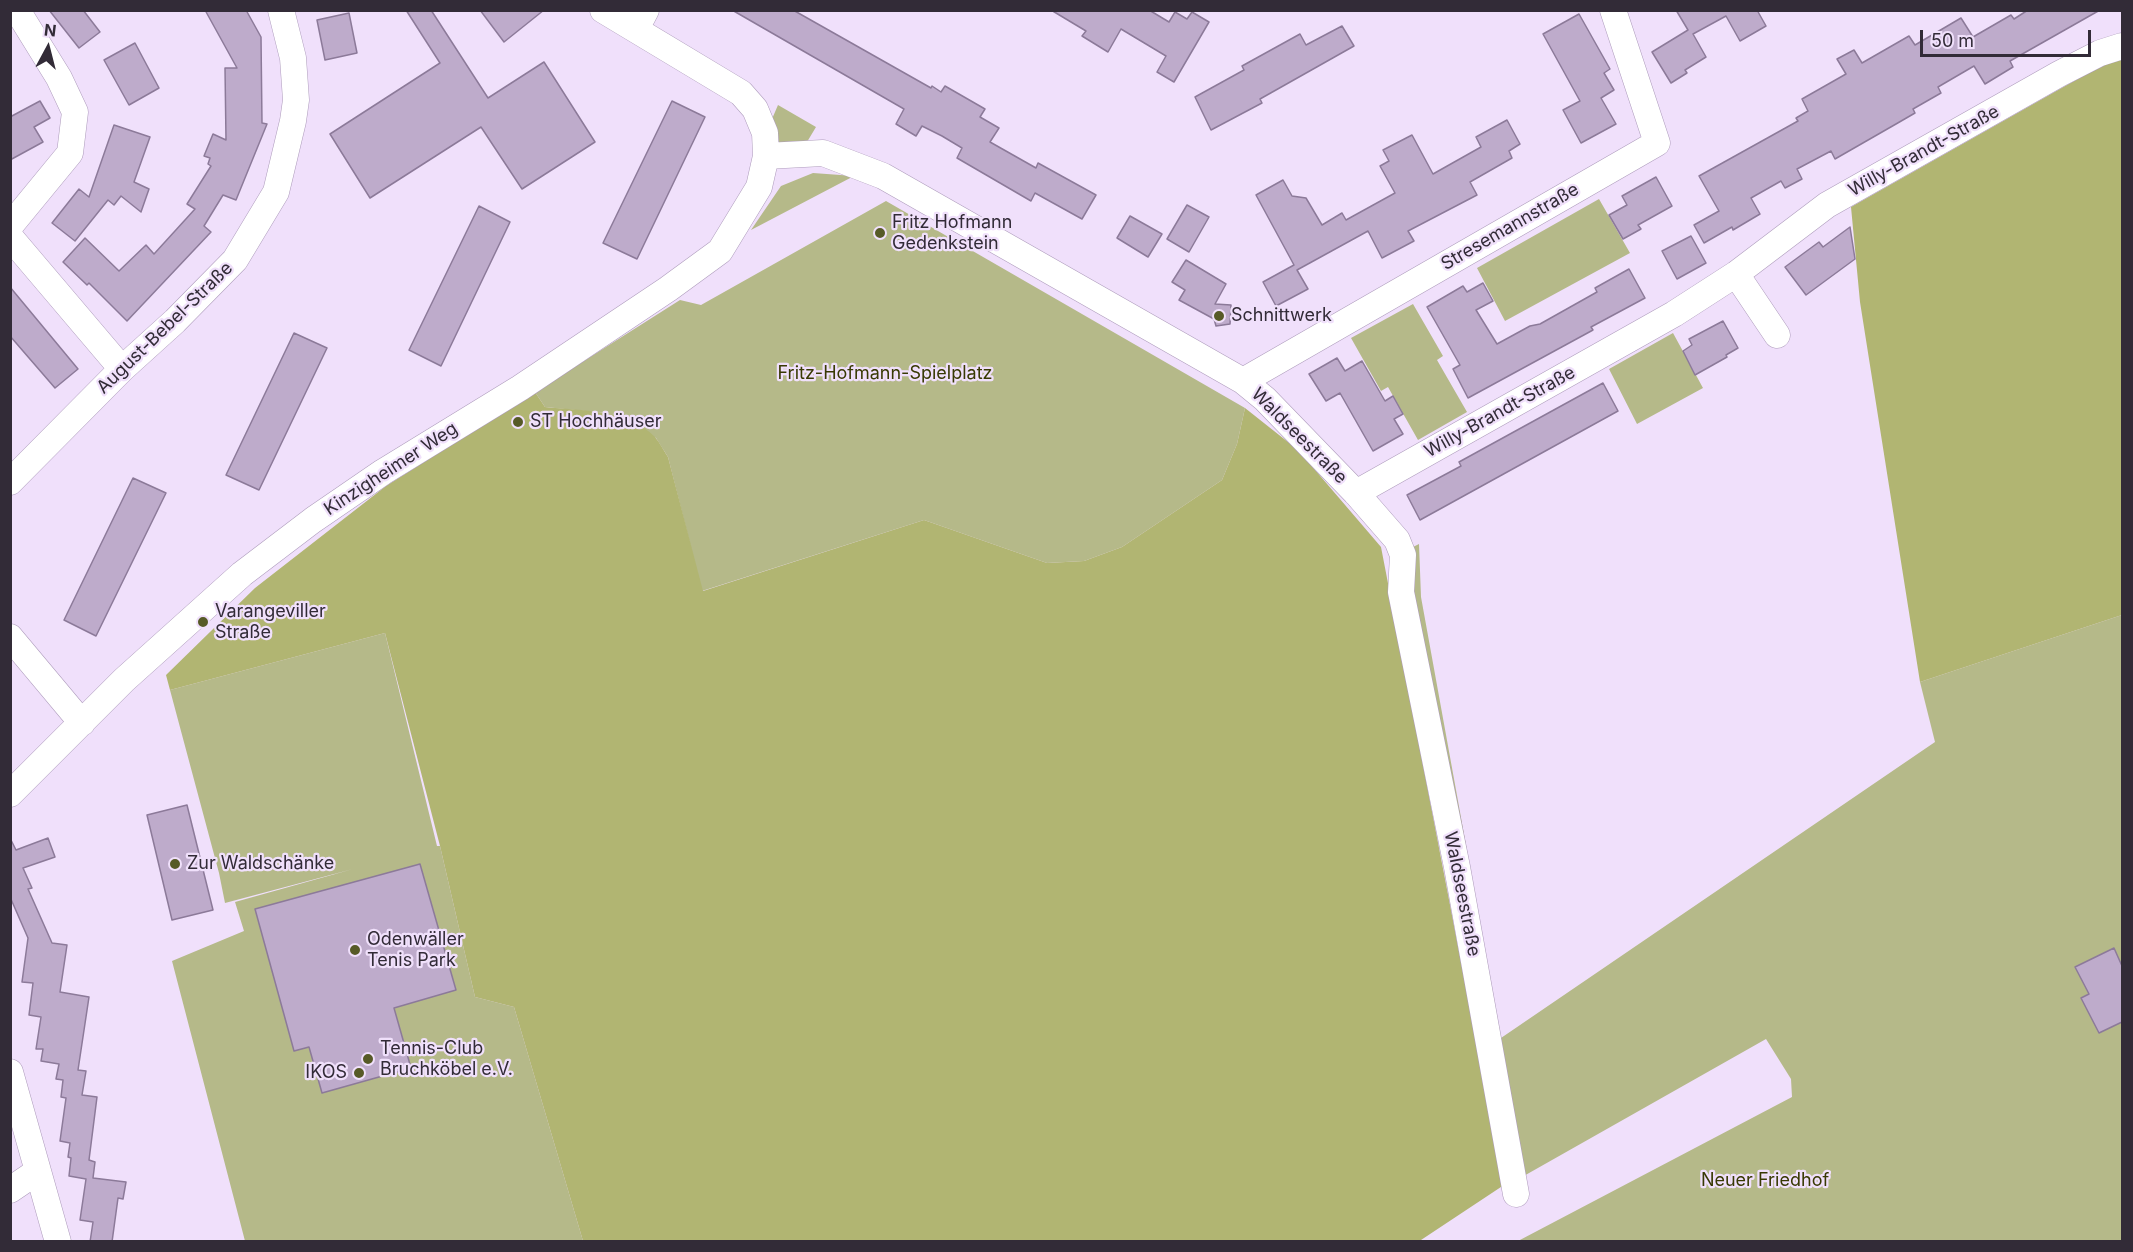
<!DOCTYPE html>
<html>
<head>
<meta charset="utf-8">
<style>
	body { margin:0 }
	#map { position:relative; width:2133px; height:1252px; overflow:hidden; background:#f0e0fb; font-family:Inter,sans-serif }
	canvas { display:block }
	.frame { position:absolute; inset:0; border:12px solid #322b37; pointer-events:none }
	.north { position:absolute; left:18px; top:18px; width:60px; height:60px; -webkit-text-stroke:4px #f0e0fb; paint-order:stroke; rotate:7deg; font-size:16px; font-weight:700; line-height:24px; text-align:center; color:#322b37 }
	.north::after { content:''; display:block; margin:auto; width:21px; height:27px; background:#322b37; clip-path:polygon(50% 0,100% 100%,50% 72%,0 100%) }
	.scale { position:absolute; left:1920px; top:30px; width:171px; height:27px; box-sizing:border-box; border:3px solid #322b37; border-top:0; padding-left:8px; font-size:18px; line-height:21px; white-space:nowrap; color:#322b37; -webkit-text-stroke:4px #f0e0fb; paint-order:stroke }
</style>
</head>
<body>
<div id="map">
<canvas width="2133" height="1252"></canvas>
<div class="frame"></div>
<div class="north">N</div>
<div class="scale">50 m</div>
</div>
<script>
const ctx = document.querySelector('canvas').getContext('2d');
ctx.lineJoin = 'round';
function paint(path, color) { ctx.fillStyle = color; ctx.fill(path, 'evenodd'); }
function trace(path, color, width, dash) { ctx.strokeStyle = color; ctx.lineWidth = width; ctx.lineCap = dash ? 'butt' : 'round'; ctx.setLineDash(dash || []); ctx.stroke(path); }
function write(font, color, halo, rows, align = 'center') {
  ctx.font = font + ' Inter,sans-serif'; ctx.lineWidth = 4.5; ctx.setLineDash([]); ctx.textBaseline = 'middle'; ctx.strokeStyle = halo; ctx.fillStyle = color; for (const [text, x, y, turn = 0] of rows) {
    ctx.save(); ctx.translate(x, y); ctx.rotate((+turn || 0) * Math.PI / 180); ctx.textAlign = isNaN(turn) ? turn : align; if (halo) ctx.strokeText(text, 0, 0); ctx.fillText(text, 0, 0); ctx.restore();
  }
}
const green = new Path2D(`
	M 778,105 L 816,127 L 807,142 L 795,146 L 778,142 L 772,119 Z
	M 813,173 L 854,176 L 751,230 L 781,186 Z
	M 1599,199 L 1630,253 L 1505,321 L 1477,268 Z
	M 886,201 L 1245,408 L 1237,444 L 1222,480 L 1122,547 L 1084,561 L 1047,563 L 924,520 L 702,591 L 668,457 L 656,438 L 605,413 L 545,407 L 535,392 L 680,300 L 701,305 Z
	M 1413,304 L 1443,356 L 1437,360 L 1467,412 L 1418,440 L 1388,387 L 1381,391 L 1351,338 Z
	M 1673,333 L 1703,388 L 1637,424 L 1609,369 Z
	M 1419,544 L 1421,597 L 1501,1038 L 1935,742 L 1920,682 L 2122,615 L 2122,1241 L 1518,1241 L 1792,1097 L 1791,1079 L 1766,1039 L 1522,1177 L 1412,604 L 1411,548 Z
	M 385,633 L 437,846 L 440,846 L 475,997 L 514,1007 L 583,1241 L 245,1241 L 172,961 L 244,931 L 235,902 L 353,869 L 225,903 L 219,873 L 170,690 Z`);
const forest = new Path2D(`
	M 2120,55 L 2122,67 L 2122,615 L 1920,682 L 1860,302 L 1851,207 Z
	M 535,392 L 545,407 C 582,411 627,409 655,437 C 660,443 664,451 668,457 L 703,591 L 924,520 L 1047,563 L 1084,561 L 1122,547 L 1222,480 L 1237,444 L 1245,408 L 1298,450 L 1381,547 L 1504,1185 L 1421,1240 L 1421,1241 L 583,1241 L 514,1007 L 475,997 L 440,846 L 385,633 L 170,690 L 166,675 L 255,588 L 386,486 Z`);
const building = new Path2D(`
	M 49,10 L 83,10 L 100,32 L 79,48 Z
	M 205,10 L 246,10 L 261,37 L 262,123 L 267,124 L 236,200 L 223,195 L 204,226 L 211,232 L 127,321 L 89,283 L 87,285 L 63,262 L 85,238 L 119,271 L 146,245 L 154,254 L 195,209 L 187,204 L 211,166 L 208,164 L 210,158 L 204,156 L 213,134 L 226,140 L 225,68 L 237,68 Z
	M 406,10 L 431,10 L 488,98 L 544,62 L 595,142 L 522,189 L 481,127 L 370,198 L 330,134 L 440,63 Z
	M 480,10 L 544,10 L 504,42 Z
	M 732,10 L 793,10 L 931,88 L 932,86 L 941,92 L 945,86 L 985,109 L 980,117 L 999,128 L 990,142 L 1036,168 L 1038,163 L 1096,195 L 1082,219 L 1035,193 L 1031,201 L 957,158 L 962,148 L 942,136 L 922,126 L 916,136 L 896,124 L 904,109 Z
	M 1051,10 L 1149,10 L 1169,22 L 1175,12 L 1187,19 L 1192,12 L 1209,22 L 1174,82 L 1157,72 L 1166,56 L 1121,29 L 1108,52 L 1082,36 L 1086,31 Z
	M 1676,10 L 1757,10 L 1766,26 L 1740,41 L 1726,16 L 1693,34 L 1706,57 L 1685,70 L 1687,73 L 1671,83 L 1652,52 L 1688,30 Z
	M 2028,10 L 2100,10 L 2010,61 L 2013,67 L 1985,84 L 1974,66 L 1938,87 L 1941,93 L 1913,109 L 1915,113 L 1896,124 L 1835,159 L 1831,151 L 1797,169 L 1802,179 L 1785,188 L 1781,181 L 1751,198 L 1760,214 L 1733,230 L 1732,227 L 1704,243 L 1694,225 L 1719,211 L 1699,176 L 1798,121 L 1796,118 L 1808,111 L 1802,99 L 1846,74 L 1837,59 L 1854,50 L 1862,63 L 1909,36 L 1915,45 L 1961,18 L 1973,37 L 2011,15 L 2014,19 Z
	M 349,13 L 357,53 L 325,60 L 317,20 Z
	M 1579,14 L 1610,69 L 1604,73 L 1614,90 L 1601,98 L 1616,124 L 1581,143 L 1563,110 L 1580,101 L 1543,34 Z
	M 1342,26 L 1354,46 L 1260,99 L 1262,103 L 1211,130 L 1195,97 L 1244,70 L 1242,66 L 1300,34 L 1306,45 Z
	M 135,43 L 159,88 L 129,105 L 104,60 Z
	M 40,101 L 50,118 L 34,127 L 43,142 L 10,160 L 10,117 Z
	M 672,101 L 705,117 L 637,259 L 603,243 Z
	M 1507,120 L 1520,144 L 1509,151 L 1512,158 L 1470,182 L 1477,195 L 1408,231 L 1414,241 L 1382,258 L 1368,231 L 1297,270 L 1308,289 L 1276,306 L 1263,282 L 1294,265 L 1256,195 L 1283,180 L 1292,196 L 1306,198 L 1322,225 L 1342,213 L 1346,220 L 1395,193 L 1380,166 L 1389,161 L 1383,150 L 1412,135 L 1433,174 L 1481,147 L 1476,137 Z
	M 114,125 L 150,137 L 134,182 L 149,189 L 141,212 L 121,196 L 114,205 L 108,200 L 75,241 L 52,223 L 79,189 L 89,197 Z
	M 1656,177 L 1672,206 L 1638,225 L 1641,229 L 1623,239 L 1609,215 L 1627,205 L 1622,196 Z
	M 1187,205 L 1209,217 L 1189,252 L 1167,239 Z
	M 479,206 L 510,222 L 441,366 L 409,350 Z
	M 1130,216 L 1162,234 L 1148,257 L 1117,238 Z
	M 1850,227 L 1855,259 L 1806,295 L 1785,267 L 1819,242 L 1823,247 Z
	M 1691,236 L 1706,263 L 1677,279 L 1662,251 Z
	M 1186,260 L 1226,284 L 1215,304 L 1231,305 L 1230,324 L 1216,326 L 1214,319 L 1179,300 L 1185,290 L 1172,282 Z
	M 1629,269 L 1645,298 L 1591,327 L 1593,330 L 1468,398 L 1453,369 L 1460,365 L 1427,307 L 1463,286 L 1467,292 L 1483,283 L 1493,301 L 1476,310 L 1497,344 L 1530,326 L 1540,324 L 1597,292 L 1595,288 Z
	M 10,287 L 78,369 L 55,388 L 10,336 Z
	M 1723,321 L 1738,348 L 1726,355 L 1727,357 L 1695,375 L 1683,351 L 1692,345 L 1689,339 Z
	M 294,333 L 327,348 L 259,490 L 226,475 Z
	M 1337,358 L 1345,371 L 1362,361 L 1385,401 L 1393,396 L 1403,414 L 1394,419 L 1403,434 L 1373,451 L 1340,393 L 1326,401 L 1309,374 Z
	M 1603,383 L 1618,411 L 1420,520 L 1407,495 L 1461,466 L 1459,462 Z
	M 133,478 L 166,493 L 96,636 L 64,620 Z
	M 187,805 L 213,910 L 172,920 L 147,815 Z
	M 10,838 L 16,850 L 48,838 L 55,857 L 23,868 L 32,888 L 28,889 L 52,943 L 67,945 L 60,992 L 89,997 L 78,1070 L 86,1071 L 82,1095 L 97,1097 L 89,1160 L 95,1162 L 93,1178 L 126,1182 L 123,1199 L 118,1198 L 112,1242 L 90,1242 L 93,1222 L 80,1220 L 86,1179 L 69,1176 L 71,1158 L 68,1157 L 70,1143 L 60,1141 L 66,1098 L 61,1097 L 63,1080 L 56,1079 L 59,1064 L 41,1061 L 43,1049 L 36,1049 L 41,1017 L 29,1015 L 33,983 L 22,982 L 28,938 L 10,897 Z
	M 420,864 L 456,990 L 394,1008 L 411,1068 L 322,1093 L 309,1047 L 294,1051 L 255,909 Z
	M 2114,948 L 2122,966 L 2122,1022 L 2099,1033 L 2081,998 L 2089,994 L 2075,967 Z`);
const minor = new Path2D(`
	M 636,29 L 646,10
	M 766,156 L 823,153 L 883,176 L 1243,381 L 1265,399 L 1356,493 L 1397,540 L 1403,555 L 1401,592 L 1457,867 L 1516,1194
	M 10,226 L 70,153 L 75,112 L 59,78 L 17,10
	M 10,237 L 122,369
	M 1736,274 L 1777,335
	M 1243,381 L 1657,143 L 1613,10
	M 10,482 L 122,369 L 175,321 L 235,260 L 276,192 L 293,121 L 296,100 L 293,58 L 281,10
	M 1356,493 L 1674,314 L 1736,274 L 1827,205 L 2059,74 L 2100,53 L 2122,46
	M 10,637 L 82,723
	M 10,794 L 124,680 L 242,574 L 313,520 L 383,472 L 520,388 L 668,289 L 720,251 L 759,187 L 766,156 L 765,133 L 755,109 L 741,93 L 603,10
	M 10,1072 L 58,1242
	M 10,1190 L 38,1171`);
const markers = [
	[880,233,6,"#575a27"],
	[1219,316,6,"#575a27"],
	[518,422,6,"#575a27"],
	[203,622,6,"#575a27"],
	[175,864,6,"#575a27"],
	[355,950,6,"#575a27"],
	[368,1059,6,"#575a27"],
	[359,1073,6,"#575a27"]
];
const streetNames = [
	["Willy-Brandt-Straße",1924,151,-29],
	["Stresemannstraße",1510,227,-30],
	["August-Bebel-Straße",165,328,-44],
	["Willy-Brandt-Straße",1500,412,-29],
	["Waldseestraße",1299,436,45],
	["Kinzigheimer Weg",391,469,-33],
	["Waldseestraße",1462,894,79]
];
const poiNames = [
	["Fritz Hofmann",892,223],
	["Gedenkstein",892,244],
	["Schnittwerk",1231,316],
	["ST Hochhäuser",530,422],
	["Varangeviller",215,612],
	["Straße",215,633],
	["Zur Waldschänke",187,864],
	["Odenwäller",367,940],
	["Tenis Park",367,961],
	["Tennis-Club",380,1049],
	["Bruchköbel e.V.",380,1070],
	["IKOS",347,1073,"right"]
];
const parkNames = [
	["Fritz-Hofmann-Spielplatz",885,374],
	["Neuer Friedhof",1765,1181]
];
paint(green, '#b5b989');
paint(forest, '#b1b572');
paint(building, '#beabcb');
trace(building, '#8c7a99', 1.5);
trace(minor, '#ae9cbc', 27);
trace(minor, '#fff', 26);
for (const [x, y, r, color] of markers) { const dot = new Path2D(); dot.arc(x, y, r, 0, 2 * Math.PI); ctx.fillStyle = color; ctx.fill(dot); trace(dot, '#f0e0fb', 2); }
write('18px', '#322b37', '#f0e0fb', streetNames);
write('18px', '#322b37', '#f0e0fb', poiNames, 'left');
write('18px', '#383903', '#f0e0fb', parkNames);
</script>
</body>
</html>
